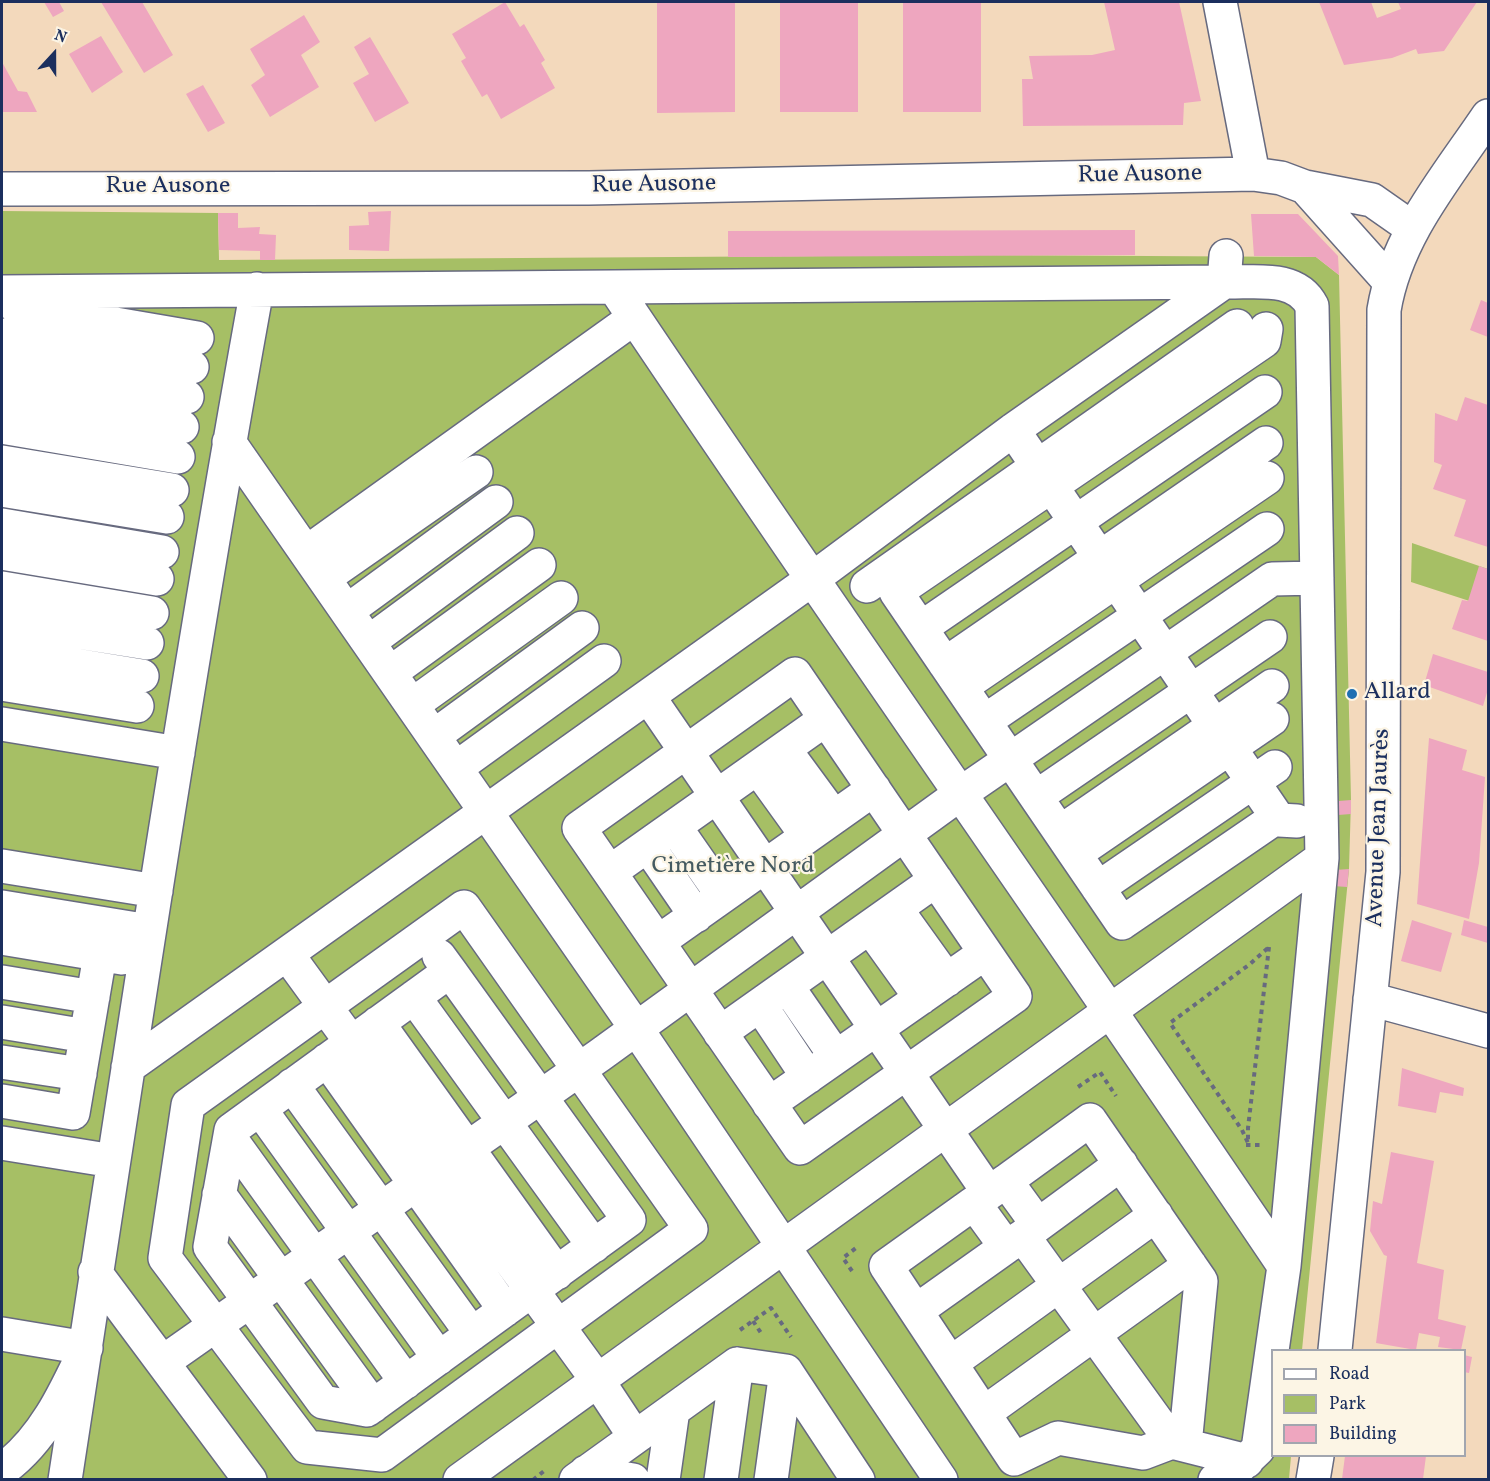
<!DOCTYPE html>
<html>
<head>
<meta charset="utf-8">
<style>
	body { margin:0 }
	#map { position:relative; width:1490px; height:1481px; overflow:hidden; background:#f3d9bc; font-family:Vollkorn,serif }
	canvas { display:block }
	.frame { position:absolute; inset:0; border:3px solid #1b2f5e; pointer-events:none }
	.legend { position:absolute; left:1271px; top:1349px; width:195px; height:108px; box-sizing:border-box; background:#fcf5e5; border:2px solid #a2a6af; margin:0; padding:8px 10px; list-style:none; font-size:18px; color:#1b2f5e }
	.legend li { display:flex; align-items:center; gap:12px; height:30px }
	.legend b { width:30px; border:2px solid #a2a6af }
	.north { position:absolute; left:24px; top:24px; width:60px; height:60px; -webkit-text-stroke:4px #fcf5e5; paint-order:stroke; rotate:21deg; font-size:16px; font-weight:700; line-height:24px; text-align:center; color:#1b2f5e }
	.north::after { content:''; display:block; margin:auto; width:21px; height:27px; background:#1b2f5e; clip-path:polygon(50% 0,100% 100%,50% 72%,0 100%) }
</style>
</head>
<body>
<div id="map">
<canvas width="1490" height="1481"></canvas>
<div class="frame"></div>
<ul class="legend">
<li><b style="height:8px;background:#fff"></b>Road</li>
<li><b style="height:16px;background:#a6bf65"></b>Park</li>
<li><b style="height:16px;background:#eea6bf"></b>Building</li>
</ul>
<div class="north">N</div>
</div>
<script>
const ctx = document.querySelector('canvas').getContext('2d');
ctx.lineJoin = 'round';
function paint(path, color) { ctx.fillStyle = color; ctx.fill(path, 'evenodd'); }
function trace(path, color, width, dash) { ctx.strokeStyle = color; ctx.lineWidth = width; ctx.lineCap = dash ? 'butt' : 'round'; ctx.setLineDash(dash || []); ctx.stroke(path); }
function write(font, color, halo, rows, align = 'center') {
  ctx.font = font + ' Vollkorn,serif'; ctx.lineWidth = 4.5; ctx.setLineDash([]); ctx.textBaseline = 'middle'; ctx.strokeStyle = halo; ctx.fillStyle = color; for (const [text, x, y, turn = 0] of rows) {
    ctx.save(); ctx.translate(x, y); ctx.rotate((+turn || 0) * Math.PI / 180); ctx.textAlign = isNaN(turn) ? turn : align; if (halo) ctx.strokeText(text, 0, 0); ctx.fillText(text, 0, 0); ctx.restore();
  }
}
const green = new Path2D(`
	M 2,211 L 218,213 L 219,260 L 978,255 L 1316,257 L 1339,275 L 1351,800 L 1349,869 L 1302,1350 L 1272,1350 L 1272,1456 L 1291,1456 L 1289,1479 L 2,1480 Z
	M 1412,543 L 1488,569 L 1488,607 L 1411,582 Z`);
const building = new Path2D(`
	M 44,2 L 59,2 L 64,11 L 53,17 Z
	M 101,2 L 142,2 L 173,55 L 144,73 Z
	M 505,2 L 520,27 L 524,24 L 545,60 L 541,63 L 555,88 L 501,119 L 487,94 L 482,97 L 461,61 L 466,58 L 452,34 Z
	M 657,2 L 735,2 L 735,112 L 657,113 Z
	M 780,2 L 858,2 L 858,112 L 780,112 Z
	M 903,2 L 981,2 L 981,112 L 903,112 Z
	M 1104,2 L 1179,2 L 1201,101 L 1184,103 L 1183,125 L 1023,126 L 1022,79 L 1033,79 L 1029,56 L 1092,55 L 1115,50 Z
	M 1319,2 L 1371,2 L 1377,18 L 1401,9 L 1398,2 L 1477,2 L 1444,51 L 1418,54 L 1416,49 L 1392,58 L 1344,65 Z
	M 304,15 L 320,42 L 301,55 L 319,87 L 270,117 L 251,85 L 265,75 L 250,49 Z
	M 101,36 L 123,72 L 92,93 L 69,54 Z
	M 370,37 L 409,103 L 375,122 L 353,83 L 369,74 L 354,47 Z
	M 2,62 L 18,91 L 27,92 L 37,112 L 2,112 Z
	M 203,85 L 225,123 L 208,132 L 186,94 Z
	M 391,211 L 389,251 L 349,250 L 349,226 L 369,225 L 368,212 Z
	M 218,213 L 238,213 L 238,228 L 260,227 L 259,234 L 276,235 L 275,260 L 260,260 L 260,251 L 219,250 Z
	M 1251,214 L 1298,214 L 1338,256 L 1339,275 L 1316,257 L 1254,256 Z
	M 1135,230 L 1135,255 L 728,257 L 728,231 Z
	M 1481,300 L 1488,303 L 1488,337 L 1470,330 Z
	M 1465,397 L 1488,405 L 1488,547 L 1454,536 L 1466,500 L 1433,489 L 1442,465 L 1434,462 L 1435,413 L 1457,421 Z
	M 1479,566 L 1488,569 L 1488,641 L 1452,629 L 1462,600 L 1468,601 Z
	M 1433,654 L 1488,672 L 1488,689 L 1483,706 L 1424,685 Z
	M 1429,738 L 1467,750 L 1462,770 L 1485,777 L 1479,863 L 1469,919 L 1417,904 Z
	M 1351,800 L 1351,814 L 1338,815 L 1339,801 Z
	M 1349,869 L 1347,887 L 1333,886 L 1335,870 Z
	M 1412,920 L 1452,933 L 1441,972 L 1401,961 Z
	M 1464,920 L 1488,927 L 1488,943 L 1461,935 Z
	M 1402,1068 L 1464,1088 L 1463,1096 L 1440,1092 L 1436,1113 L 1398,1106 Z
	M 1391,1152 L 1434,1161 L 1417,1263 L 1444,1270 L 1438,1319 L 1466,1326 L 1461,1350 L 1438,1347 L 1440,1337 L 1419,1333 L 1416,1350 L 1376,1343 L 1387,1256 L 1384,1255 L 1370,1231 L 1373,1201 L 1382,1204 Z
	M 1464,1355 L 1472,1357 L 1469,1373 L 1464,1372 Z
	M 1345,1456 L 1426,1456 L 1423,1479 L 1342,1479 Z`);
const path = new Path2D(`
	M 1269,947 L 1248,1128 L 1248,1143 L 1242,1130 L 1170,1023 L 1250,964 Z
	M 1078,1087 L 1100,1072 L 1116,1096
	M 1246,1145 L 1262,1145
	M 852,1271 L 843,1258 L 856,1248
	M 753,1321 L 761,1333
	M 740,1330 L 771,1308 L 791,1337
	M 533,1480 L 544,1471`);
const minor = new Path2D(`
	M 1220,2 L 1253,174
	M 1305,187 L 1389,281
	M 2,189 L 589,188 L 1253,174 L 1281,178 L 1305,187 L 1372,200 L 1412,228
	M 614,287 C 834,616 1063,938 1284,1266
	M 2,292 L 1224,282 C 1254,283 1296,274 1312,306 L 1322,858 L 1284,1266 L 1258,1449 L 1235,1471 L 1215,1480
	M 16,307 L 197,338
	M 1266,329 L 1264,341 L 896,592 L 1122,923 L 1277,817
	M 2,335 L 192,367
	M 2,366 L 187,397
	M 2,396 L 182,427
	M 2,427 L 178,457
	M 1013,430 L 1277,817 L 1279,820 L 1297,821
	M 229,442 L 636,1028 L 941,1480
	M 2,462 L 172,490
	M 2,490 L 167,517
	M 2,525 L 162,552
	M 2,553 L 157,579
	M 306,553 L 634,318
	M 324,578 L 476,472
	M 867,586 L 1237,326
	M 2,588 L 152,613
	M 347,611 L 496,502
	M 2,620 L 147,643
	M 921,628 L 1265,392
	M 369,642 L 517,533
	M 2,653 L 142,676
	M 945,664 L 1266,443
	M 390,673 L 539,565
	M 795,674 L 1015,996 L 800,1148 L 579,828 Z
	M 2,684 L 137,706
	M 961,687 L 1267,478
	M 648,696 L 989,1193 L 1006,1181 L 1038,1225 L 1023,1236 L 1172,1442 L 1247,1461
	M 412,705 L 561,598
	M 985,721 L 1267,529
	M 2,724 L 178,753
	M 434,736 L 582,628
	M 784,749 L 834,817
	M 456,768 L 604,661
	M 758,768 L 807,836
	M 1036,797 L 1270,637
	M 675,827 L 723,896
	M 1060,832 L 1272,686
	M 648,846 L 696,916
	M 1075,854 L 1272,719
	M 2,866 L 156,891
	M 610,872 L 826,719
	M 1098,888 L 1275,767
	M 2,907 L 149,931
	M 464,907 L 691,1229 L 382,1455 L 307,1447 L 165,1258 L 188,1105 Z
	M 896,909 L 947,980
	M 870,927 L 921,998
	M 2,938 L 122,958
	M 658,942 L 874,789
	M 287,954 L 598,1381 L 635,1437
	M 439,956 L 450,971 L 629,1220 L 367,1410 L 323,1402 L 210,1247 L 231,1130 L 450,971
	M 2,982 L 93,997
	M 787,986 L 836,1057
	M 414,997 L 594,1246
	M 1370,999 L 1488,1031
	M 760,1005 L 808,1077
	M 2,1022 L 86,1036
	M 378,1023 L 557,1273
	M 720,1033 L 936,880
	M 327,1060 L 505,1310
	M 2,1062 L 80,1074
	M 128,1067 L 811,580 L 1013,430 L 1224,282 L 1226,256
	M 292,1085 L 472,1334
	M 2,1101 L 73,1113 L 100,955
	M 769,1104 L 985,953
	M 260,1109 L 439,1358
	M 230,1138 L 406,1382
	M 2,1143 L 113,1161
	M 1006,1181 L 1090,1120 L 1201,1281 L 1185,1445
	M 989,1193 L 974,1203 L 1006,1247 L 1023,1236
	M 219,1194 L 373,1406
	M 974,1203 L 886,1266 L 1014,1459 L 1058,1438 L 1143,1453 L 1172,1442
	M 1038,1225 L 1121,1164
	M 95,1272 L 250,1480
	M 916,1311 L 1006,1247
	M 2,1334 L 86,1348 C 65,1393 43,1441 2,1470
	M 1335,1350 L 1383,872 L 1384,310 C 1396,236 1447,177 1488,116
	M 163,1362 L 600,1055 L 960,794 L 1272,579 L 1317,578
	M 951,1363 L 1156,1215
	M 737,1364 L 786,1371 L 858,1480
	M 984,1413 L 1190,1265
	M 586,1472 L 633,1480
	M 65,1480 C 126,1082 185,685 257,289
	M 460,1480 L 1322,858
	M 576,1480 L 737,1364 L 721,1480
	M 663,1480 L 673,1410
	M 771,1480 L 786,1371
	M 1313,1480 L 1317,1456`);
const markers = [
	[1352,694,6,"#1f6fb2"]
];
const streetNames = [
	["Rue Ausone",1140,176,-1],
	["Rue Ausone",654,186,-1],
	["Rue Ausone",168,188],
	["Avenue Jean Jaurès",1380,828,-88]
];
const poiNames = [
	["Allard",1364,694]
];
const parkNames = [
	["Cimetière Nord",733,868]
];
paint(green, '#a6bf65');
paint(building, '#eea6bf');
trace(minor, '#676a7f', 36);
trace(path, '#676a7f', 4, [4.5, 4.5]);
trace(minor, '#fff', 33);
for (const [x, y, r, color] of markers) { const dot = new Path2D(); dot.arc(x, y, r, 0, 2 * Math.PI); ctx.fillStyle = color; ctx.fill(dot); trace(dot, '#fcf5e5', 2); }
write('24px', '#1b2f5e', '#fcf5e5', streetNames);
write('24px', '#1b2f5e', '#fcf5e5', poiNames, 'left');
write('24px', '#455a60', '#fcf5e5', parkNames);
</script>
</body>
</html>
